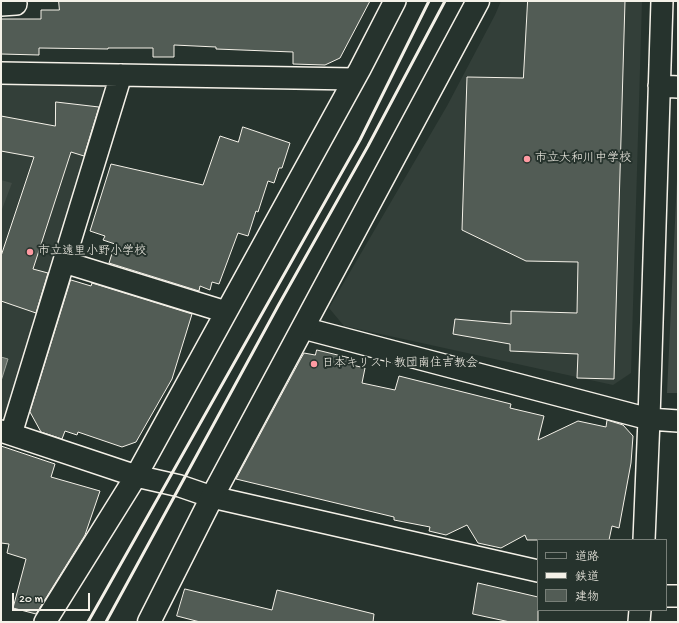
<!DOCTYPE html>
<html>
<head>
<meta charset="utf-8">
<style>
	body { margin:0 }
	#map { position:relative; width:679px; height:623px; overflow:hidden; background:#26332d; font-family:"Gochi Hand","Klee One",sans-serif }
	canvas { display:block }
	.frame { position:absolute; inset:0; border:2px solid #f4f1e8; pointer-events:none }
	.legend { position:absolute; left:537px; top:539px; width:130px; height:72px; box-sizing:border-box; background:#26332d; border:1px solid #787f78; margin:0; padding:5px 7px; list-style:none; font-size:12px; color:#f4f1e8 }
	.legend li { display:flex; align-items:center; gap:8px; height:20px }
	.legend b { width:20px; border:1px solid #787f78 }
	.scale { position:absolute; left:12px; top:593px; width:78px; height:18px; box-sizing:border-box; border:2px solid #f4f1e8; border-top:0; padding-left:5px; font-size:12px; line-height:14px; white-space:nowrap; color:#f4f1e8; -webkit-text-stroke:3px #26332d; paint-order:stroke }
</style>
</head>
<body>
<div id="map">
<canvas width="679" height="623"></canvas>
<div class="frame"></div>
<ul class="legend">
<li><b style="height:5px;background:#26332d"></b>道路</li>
<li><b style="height:5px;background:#f4f1e8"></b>鉄道</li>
<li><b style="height:11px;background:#525c55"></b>建物</li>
</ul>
<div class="scale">20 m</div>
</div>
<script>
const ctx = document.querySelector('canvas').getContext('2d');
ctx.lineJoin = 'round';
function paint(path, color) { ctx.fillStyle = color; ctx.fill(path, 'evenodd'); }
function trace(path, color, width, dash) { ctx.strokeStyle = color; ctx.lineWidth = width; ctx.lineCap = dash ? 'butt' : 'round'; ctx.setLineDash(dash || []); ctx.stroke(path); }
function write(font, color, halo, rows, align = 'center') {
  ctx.font = font + ' "Gochi Hand","Klee One",sans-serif'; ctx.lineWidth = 4; ctx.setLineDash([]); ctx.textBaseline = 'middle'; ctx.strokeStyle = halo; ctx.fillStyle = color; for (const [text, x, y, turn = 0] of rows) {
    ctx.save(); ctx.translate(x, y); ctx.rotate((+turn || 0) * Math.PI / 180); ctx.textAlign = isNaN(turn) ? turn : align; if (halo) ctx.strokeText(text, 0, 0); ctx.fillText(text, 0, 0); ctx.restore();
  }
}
const built = new Path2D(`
	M 501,1 L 642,1 L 631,373 L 613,385 L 344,326 L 329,308 L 447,106 L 495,15 Z
	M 1,82 L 100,84 L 109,95 L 10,409 L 2,416 L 1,415 Z`);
const green = new Path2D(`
	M 678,158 L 678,393 L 667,393 Z
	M 1,180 L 12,183 L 1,212 Z`);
const water = new Path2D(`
	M 1,357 L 8,359 L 1,381 Z`);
const building = new Path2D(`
	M 59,1 L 370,1 L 340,58 L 325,65 L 293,64 L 293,52 L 216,49 L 216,47 L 174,45 L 174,57 L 153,57 L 153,48 L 108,48 L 108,49 L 39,48 L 39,55 L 1,54 L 1,19 L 41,19 L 41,10 L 59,10 Z
	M 528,1 L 625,1 L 614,379 L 577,378 L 578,354 L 510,351 L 510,344 L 453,334 L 455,319 L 511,324 L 511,311 L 577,313 L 578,262 L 526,261 L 462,230 L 467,77 L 523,78 Z
	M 56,102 L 99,107 L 84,156 L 71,152 L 33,269 L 48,273 L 36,313 L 1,301 L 1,256 L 34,157 L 1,151 L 1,116 L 55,126 Z
	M 243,127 L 290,143 L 282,168 L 279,168 L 274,183 L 268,181 L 258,212 L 256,211 L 248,236 L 238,233 L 219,284 L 212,282 L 210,290 L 200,286 L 199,291 L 109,263 L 115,244 L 103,240 L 105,236 L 90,231 L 111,164 L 203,185 L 220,136 L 238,142 Z
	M 71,280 L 91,286 L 92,283 L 192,314 L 172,379 L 136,442 L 122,447 L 78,432 L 77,435 L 65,431 L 62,439 L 41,432 L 30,412 Z
	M 317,350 L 354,359 L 352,365 L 365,368 L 362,383 L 395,390 L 399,376 L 511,404 L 510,408 L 544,416 L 538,440 L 578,421 L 606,427 L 607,420 L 623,425 L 633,436 L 631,463 L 619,528 L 612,526 L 609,540 L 527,540 L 525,535 L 501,548 L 478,543 L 467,525 L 446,535 L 429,531 L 430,527 L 394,520 L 394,517 L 236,479 L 300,360 L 304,353 L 315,355 Z
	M 1,446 L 55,464 L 51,477 L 100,491 L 85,535 L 36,614 L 13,608 L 26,559 L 7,553 L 9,544 L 1,543 Z
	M 478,583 L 538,597 L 538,622 L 510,622 L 473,614 Z
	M 185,589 L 272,610 L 277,590 L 374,614 L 373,622 L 200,622 L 177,616 Z`);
const minor = new Path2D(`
	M 1,5 L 16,4 L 15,1
	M 1,73 L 354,79
	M 659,86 L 678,87
	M 64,262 L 226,312
	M 303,328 L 649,419 L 678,421
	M 1,431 L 136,476 L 180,486 L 212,497 L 538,571
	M 11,434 L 121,75
	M 644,540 L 649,419 L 662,1
	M 666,596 L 678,596
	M 45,622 L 136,476 L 360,69 L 395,1
	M 639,622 L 640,610`);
const tertiary = new Path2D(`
	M 149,622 L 212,497 L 478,1`);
const rail = new Path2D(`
	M 88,622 L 360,140 L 429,1
	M 106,622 L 278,306 L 368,146 L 445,1`);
const markers = [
	[527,159,4,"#ff9aa2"],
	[30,252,4,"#ff9aa2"],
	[314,364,4,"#ff9aa2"]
];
const poiNames = [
	["市立大和川中学校",535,159],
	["市立遠里小野小学校",38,252],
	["日本キリスト教団南住吉教会",322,364]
];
paint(built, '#333f39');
paint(green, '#414b45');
paint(water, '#676f68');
trace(water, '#9fa39b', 1);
paint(building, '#525c55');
trace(building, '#f4f1e8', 1);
trace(minor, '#f4f1e8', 24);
trace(tertiary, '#f4f1e8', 25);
trace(minor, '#26332d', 21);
trace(tertiary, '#26332d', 22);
trace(rail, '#f4f1e8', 3);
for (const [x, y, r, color] of markers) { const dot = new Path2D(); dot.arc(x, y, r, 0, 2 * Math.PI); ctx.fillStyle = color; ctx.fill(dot); trace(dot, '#26332d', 1.5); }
write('12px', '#f4f1e8', '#26332d', poiNames, 'left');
</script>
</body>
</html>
